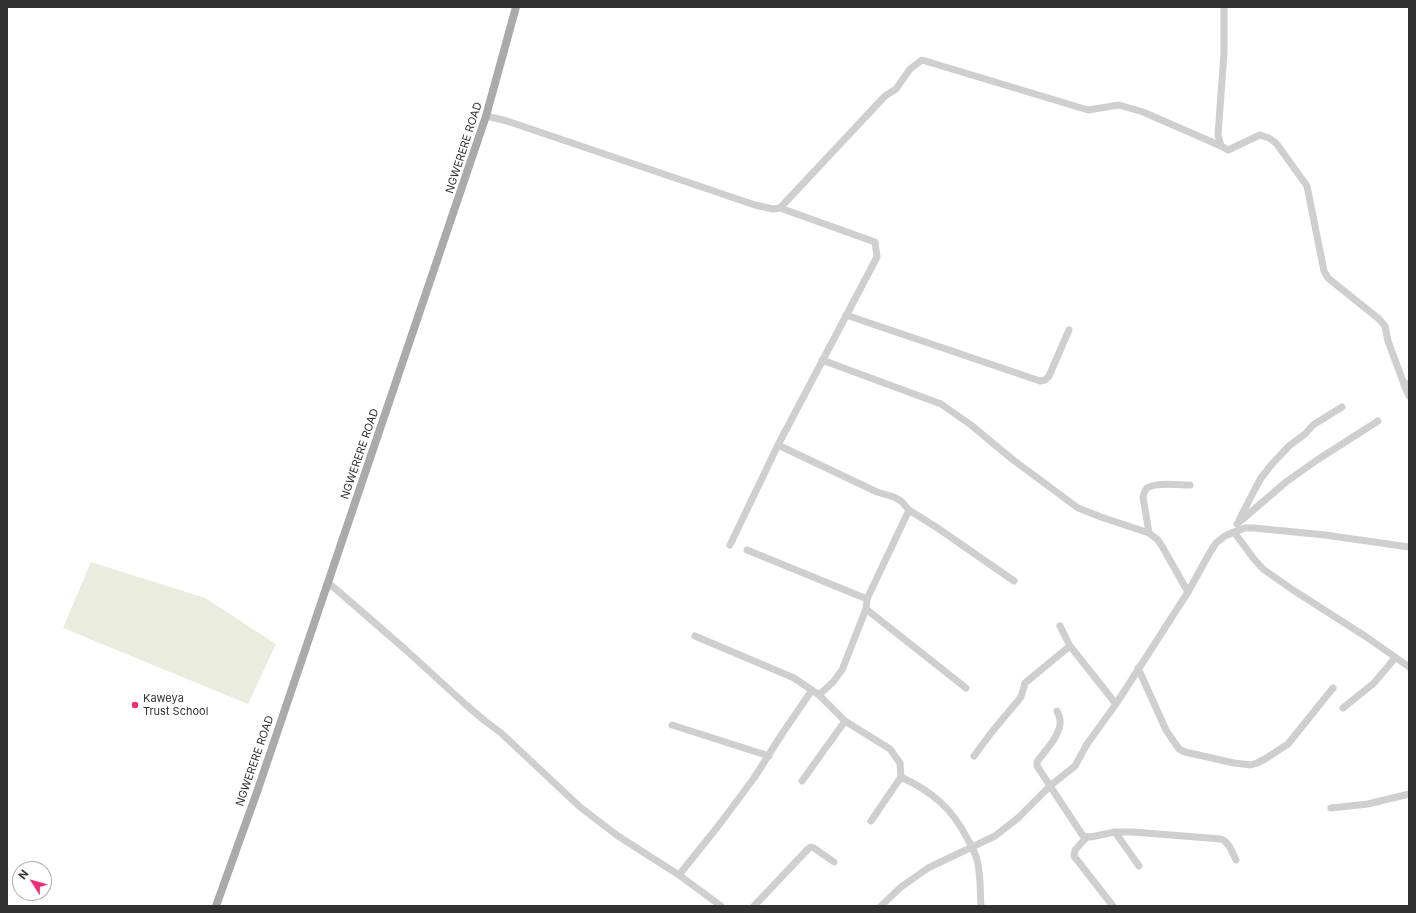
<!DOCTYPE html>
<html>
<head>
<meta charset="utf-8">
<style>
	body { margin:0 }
	#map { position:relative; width:1416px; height:913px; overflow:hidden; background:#fff; font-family:Inter,sans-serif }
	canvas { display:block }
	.frame { position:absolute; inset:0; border:8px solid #323232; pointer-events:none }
	.north { position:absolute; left:12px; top:861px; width:40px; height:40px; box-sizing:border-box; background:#fff; border:1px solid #adadad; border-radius:50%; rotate:307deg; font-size:11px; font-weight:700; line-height:16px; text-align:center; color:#323232 }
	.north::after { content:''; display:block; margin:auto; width:14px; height:18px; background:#ee2f78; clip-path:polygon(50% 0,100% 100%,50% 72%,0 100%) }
</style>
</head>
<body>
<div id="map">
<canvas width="1416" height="913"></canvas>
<div class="frame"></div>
<div class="north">N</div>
</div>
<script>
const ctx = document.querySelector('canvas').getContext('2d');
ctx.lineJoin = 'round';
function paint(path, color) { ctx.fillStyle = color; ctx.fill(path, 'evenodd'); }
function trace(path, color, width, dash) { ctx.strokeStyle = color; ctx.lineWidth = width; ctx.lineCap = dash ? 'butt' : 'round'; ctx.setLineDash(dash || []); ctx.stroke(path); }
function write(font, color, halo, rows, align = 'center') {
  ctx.font = font + ' Inter,sans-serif'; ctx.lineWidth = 4; ctx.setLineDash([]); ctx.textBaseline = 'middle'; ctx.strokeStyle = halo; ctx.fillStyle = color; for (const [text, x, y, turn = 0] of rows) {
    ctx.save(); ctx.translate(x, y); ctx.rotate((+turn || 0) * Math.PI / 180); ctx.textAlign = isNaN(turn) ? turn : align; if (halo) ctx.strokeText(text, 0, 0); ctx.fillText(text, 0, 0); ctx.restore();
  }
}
const green = new Path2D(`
	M 91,562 L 205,598 L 276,644 L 248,704 L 63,628 Z`);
const minor = new Path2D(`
	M 1224,7 L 1224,53 L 1218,135 L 1221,146 L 1228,150 L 1260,135 L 1269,138 L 1276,143 L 1307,186 L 1324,271 L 1328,278 L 1379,319 L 1385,326 L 1388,341 L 1405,387 L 1409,383
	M 486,116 L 507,121 L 755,205 L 773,209 L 780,208 L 885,96 L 896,89 L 910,69 L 922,60 L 1088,110 L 1119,105 L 1143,112 L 1221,146
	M 846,315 L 1040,381 L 1045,380 L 1049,376 L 1069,330
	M 822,360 L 941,404 L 971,425 L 1012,459 L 1078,508 L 1101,517 L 1149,533 L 1158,540 L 1163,548 L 1188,592
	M 1405,387 L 1409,396
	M 778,445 L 877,492 L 894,497 L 901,501 L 909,510 L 867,599 L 866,609 L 842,670 L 833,682 L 819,695
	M 909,510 L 939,529 L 1014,581
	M 1239,520 L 1255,489 L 1261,478 L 1272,464 L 1289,446 L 1305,434 L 1313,425 L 1342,407
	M 1237,524 L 1286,482 L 1317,460 L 1378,421
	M 1234,532 L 1245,528 L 1254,528 L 1325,535 L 1409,547
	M 1149,533 L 1143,497 C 1144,493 1144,491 1147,488 C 1155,482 1180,485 1190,485
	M 730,545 L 778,445 L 877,257 L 875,242 L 780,208
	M 747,550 L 867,599
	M 328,583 L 338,591 L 406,650 L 465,704 L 485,721 L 500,732 L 580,807 L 618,836 L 679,875 L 721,906
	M 866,609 L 966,688
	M 1060,626 L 1070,646 L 1116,704
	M 695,636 L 794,678 L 819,695 L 845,721 L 890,749 L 900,763 L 901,777 L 871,821
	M 1138,668 L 1166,730 L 1179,749 L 1185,752 L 1234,763 L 1251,765 L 1257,763 L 1265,759 L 1288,744 L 1333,688
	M 1343,708 L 1374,683 L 1395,658
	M 1057,711 C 1058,714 1060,717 1060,720 C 1062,734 1044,752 1037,762 L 1037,766 L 1083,836 L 1091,837 L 1115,832 L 1133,832 L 1221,839 C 1229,842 1232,852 1236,860
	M 672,725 L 769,756
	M 974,756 L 991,733 L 1021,697 L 1025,683 L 1070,646
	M 901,777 C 931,791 952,808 967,838 C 971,845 975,852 977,860 C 981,875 980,891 981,906
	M 802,781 L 845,721
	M 1331,808 L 1368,804 L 1409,794
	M 1115,832 L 1139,866
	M 1087,837 L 1075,850 L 1074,856 L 1113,906
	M 679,875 L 719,825 L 754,778 L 782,734 L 812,690
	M 754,906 L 808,849 L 811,847 L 814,848 L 834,862
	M 881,906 L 901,887 L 928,868 L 995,836 L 1018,818 L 1050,786 L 1075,766 L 1087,744 L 1116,704 L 1188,592 L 1209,554 L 1216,543 L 1225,536 L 1234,532 L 1254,559 L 1263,569 L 1293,590 L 1368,638 L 1409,667`);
const major = new Path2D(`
	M 216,906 L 257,792 L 486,116 L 516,7`);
const markers = [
	[135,705,4,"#ee2f78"]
];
const streetNames = [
	["NGWERERE ROAD",464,148,-72],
	["NGWERERE ROAD",360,454,-71],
	["NGWERERE ROAD",255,761,-71]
];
const poiNames = [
	["Kaweya",143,699],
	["Trust School",143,712]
];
paint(green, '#eaecdd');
trace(minor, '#cfcfcf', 7);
trace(major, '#aaa', 8);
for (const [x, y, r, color] of markers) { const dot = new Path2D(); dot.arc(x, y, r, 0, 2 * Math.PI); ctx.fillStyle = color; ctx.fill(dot); trace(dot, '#fff', 1.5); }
write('11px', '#323232', '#fff', streetNames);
write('11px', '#323232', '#fff', poiNames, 'left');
</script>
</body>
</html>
